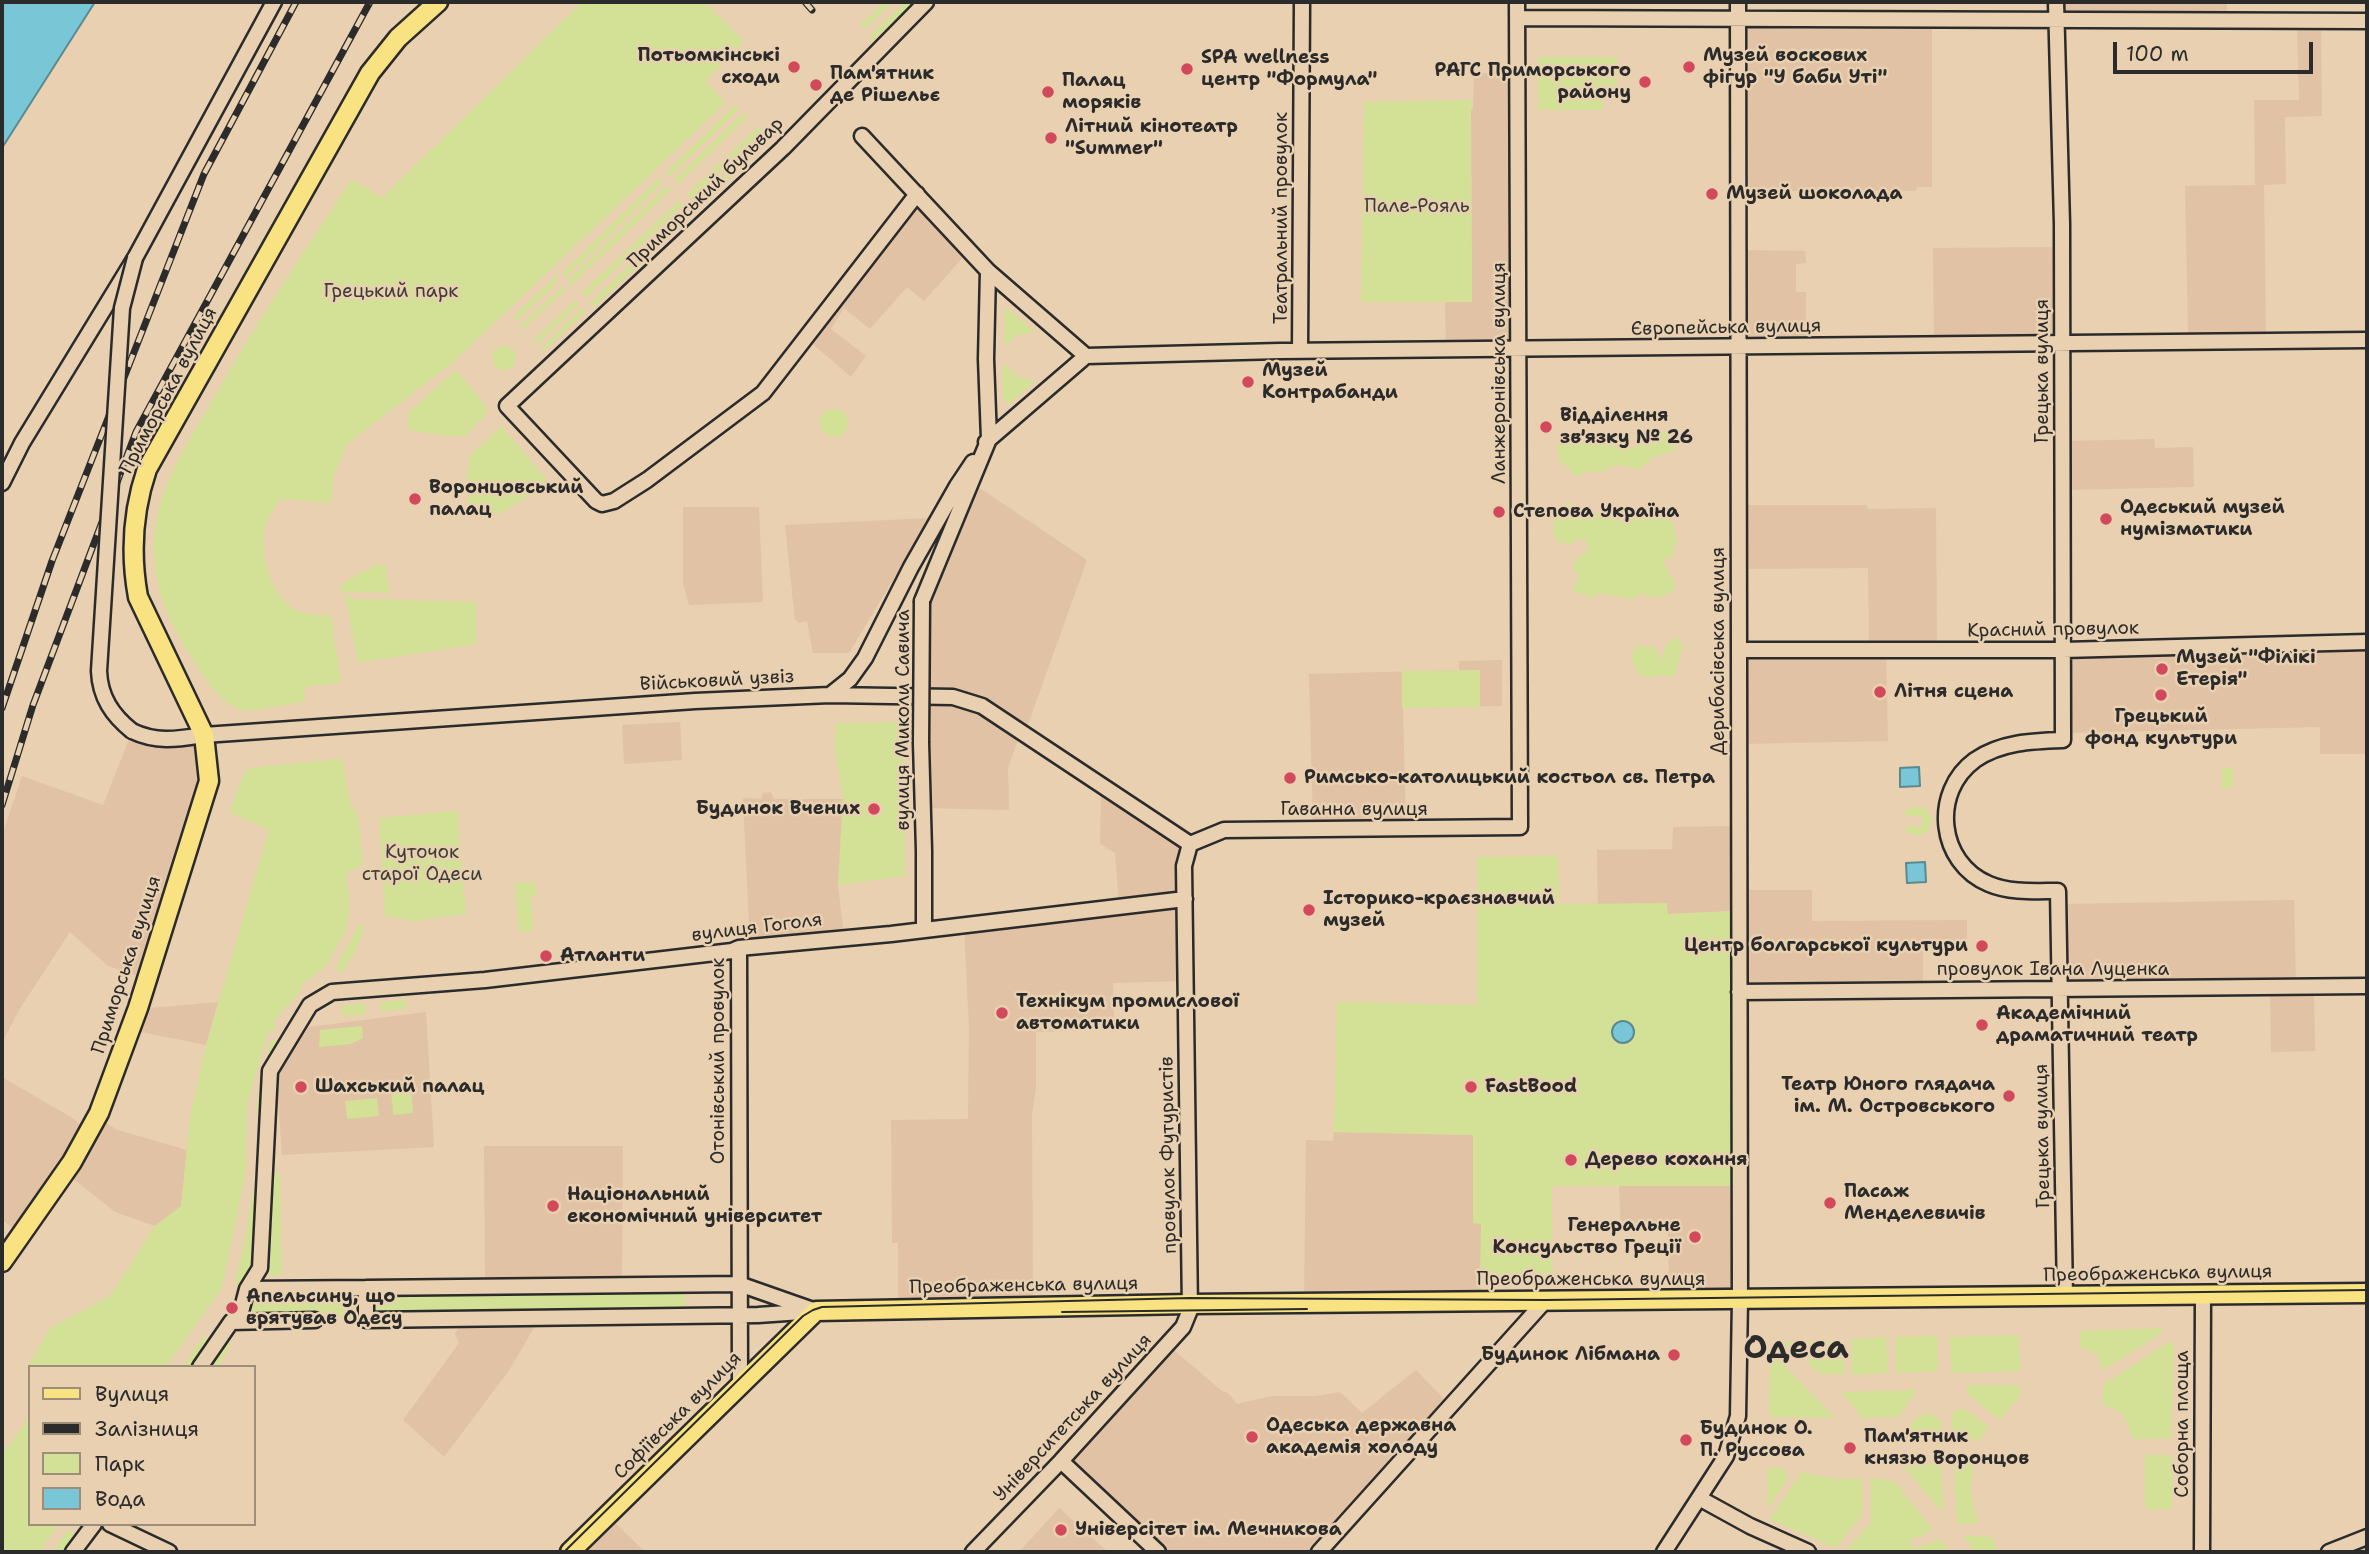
<!DOCTYPE html>
<html>
<head>
<meta charset="utf-8">
<style>
	body { margin:0 }
	#map { position:relative; width:2369px; height:1554px; overflow:hidden; background:#e8d0b0; font-family:"Shantell Sans",sans-serif }
	canvas { display:block }
	.frame { position:absolute; inset:0; border:4px solid #2b2b2b; pointer-events:none }
	.legend { position:absolute; left:28px; top:1365px; width:228px; height:161px; box-sizing:border-box; background:#e8d0b0; border:2px solid #9c8e7b; margin:0; padding:9px 12px; list-style:none; font-size:21px; color:#2b2b2b }
	.legend li { display:flex; align-items:center; gap:14px; height:35px }
	.legend b { width:35px; border:2px solid #9c8e7b }
	.scale { position:absolute; left:2113px; top:42px; width:200px; height:32px; box-sizing:border-box; border:4px solid #2b2b2b; border-top:0; padding-left:9px; font-size:21px; line-height:24px; white-space:nowrap; color:#2b2b2b; -webkit-text-stroke:5px #e8d0b0; paint-order:stroke }
</style>
</head>
<body>
<div id="map">
<canvas width="2369" height="1554"></canvas>
<div class="frame"></div>
<ul class="legend">
<li><b style="height:9px;background:#f8e281"></b>Вулиця</li>
<li><b style="height:9px;background:#2b2b2b"></b>Залізниця</li>
<li><b style="height:19px;background:#d2e195"></b>Парк</li>
<li><b style="height:19px;background:#79c7d6"></b>Вода</li>
</ul>
<div class="scale">100 m</div>
</div>
<script>
const ctx = document.querySelector('canvas').getContext('2d');
ctx.lineJoin = 'round';
function paint(path, color) { ctx.fillStyle = color; ctx.fill(path, 'evenodd'); }
function trace(path, color, width, dash) { ctx.strokeStyle = color; ctx.lineWidth = width; ctx.lineCap = dash ? 'butt' : 'round'; ctx.setLineDash(dash || []); ctx.stroke(path); }
function write(font, color, halo, rows, align = 'center') {
  ctx.font = font + ' "Shantell Sans",sans-serif'; ctx.lineWidth = 5; ctx.setLineDash([]); ctx.textBaseline = 'middle'; ctx.strokeStyle = halo; ctx.fillStyle = color; for (const [text, x, y, turn = 0] of rows) {
    ctx.save(); ctx.translate(x, y); ctx.rotate((+turn || 0) * Math.PI / 180); ctx.textAlign = isNaN(turn) ? turn : align; if (halo) ctx.strokeText(text, 0, 0); ctx.fillText(text, 0, 0); ctx.restore();
  }
}
const built = new Path2D(`
	M 2059,2 L 2227,2 L 2227,19 L 2059,19 Z
	M 1739,22 L 1932,24 L 1932,187 L 1917,187 L 1916,191 L 1737,191 Z
	M 2297,24 L 2321,24 L 2322,116 L 2285,117 L 2286,184 L 2264,185 L 2266,336 L 2188,338 L 2185,186 L 2255,185 L 2254,100 L 2299,100 Z
	M 1474,73 L 1515,73 L 1517,348 L 1446,349 L 1445,302 L 1472,302 L 1471,111 L 1473,107 Z
	M 916,198 L 968,252 L 924,301 L 907,287 L 870,329 L 844,308 L 831,329 L 866,356 L 851,377 L 808,340 Z
	M 2060,247 L 2060,340 L 1934,342 L 1933,248 Z
	M 1738,250 L 1805,251 L 1806,263 L 1796,264 L 1796,292 L 1806,292 L 1806,344 L 1737,345 Z
	M 2154,439 L 2155,448 L 2193,447 L 2194,487 L 2067,490 L 2066,441 Z
	M 972,483 L 1087,560 L 1025,733 L 982,705 L 923,695 L 923,601 Z
	M 1740,505 L 1867,505 L 1868,509 L 1936,508 L 1937,648 L 1869,649 L 1868,568 L 1741,569 Z
	M 683,507 L 759,507 L 763,602 L 689,605 L 683,583 Z
	M 930,518 L 849,653 L 813,653 L 807,621 L 799,623 L 795,620 L 785,525 Z
	M 2367,650 L 2367,754 L 2320,754 L 2320,727 L 2068,733 L 2067,655 Z
	M 1886,652 L 1888,741 L 1741,744 L 1742,655 Z
	M 1502,660 L 1502,706 L 1403,708 L 1406,825 L 1313,827 L 1309,674 L 1459,670 L 1459,661 Z
	M 923,697 L 952,699 L 1021,732 L 1008,768 L 1009,810 L 924,808 Z
	M 680,722 L 682,760 L 624,764 L 622,725 Z
	M 132,732 L 204,736 L 207,770 L 143,978 L 108,966 L 70,932 L 19,1010 L 2,1043 L 2,835 L 22,776 L 103,805 Z
	M 1101,786 L 1189,844 L 1184,898 L 1119,904 L 1115,853 L 1100,844 Z
	M 771,792 L 774,799 L 843,799 L 838,885 L 844,937 L 750,948 L 743,798 L 761,799 L 763,793 Z
	M 1735,826 L 1736,911 L 1668,914 L 1598,913 L 1597,850 L 1672,849 L 1673,827 Z
	M 1743,890 L 1812,890 L 1812,921 L 1967,920 L 1967,942 L 1923,942 L 1923,982 L 1746,987 Z
	M 2294,900 L 2296,984 L 2066,987 L 2065,904 Z
	M 1184,902 L 1184,981 L 1113,983 L 1114,1029 L 1036,1032 L 1036,1087 L 1032,1115 L 1033,1306 L 898,1308 L 898,1243 L 892,1243 L 891,1120 L 968,1119 L 969,1027 L 964,926 Z
	M 2314,988 L 2315,1051 L 2271,1052 L 2270,989 Z
	M 218,1002 L 206,1045 L 131,1030 L 139,1009 Z
	M 426,1012 L 434,1147 L 282,1155 L 276,1076 L 309,1027 Z
	M 2,1077 L 74,1119 L 88,1131 L 20,1233 L 2,1220 Z
	M 97,1118 L 118,1130 L 187,1150 L 181,1207 L 155,1226 L 115,1212 L 66,1173 Z
	M 1334,1132 L 1473,1135 L 1473,1223 L 1481,1223 L 1481,1298 L 1304,1301 L 1306,1140 L 1333,1141 Z
	M 484,1146 L 623,1146 L 622,1280 L 485,1284 Z
	M 1619,1186 L 1735,1186 L 1738,1297 L 1669,1298 L 1668,1230 L 1621,1229 Z
	M 459,1326 L 535,1326 L 510,1369 L 444,1457 L 403,1420 L 459,1343 L 455,1334 Z
	M 1168,1345 L 1222,1391 L 1228,1393 L 1237,1404 L 1272,1396 L 1316,1396 L 1340,1392 L 1362,1413 L 1416,1370 L 1449,1404 L 1317,1552 L 1164,1552 L 1063,1461 Z
	M 1059,1508 L 1108,1552 L 1019,1552 Z
	M 608,1516 L 645,1552 L 572,1552 Z`);
const green = new Path2D(`
	M 582,2 L 704,2 L 744,41 L 705,81 L 725,103 L 451,364 L 347,444 L 333,478 L 331,503 L 281,499 C 275,507 269,514 266,523 C 258,551 270,598 298,611 C 308,616 321,615 331,616 L 341,683 L 304,687 L 305,701 C 292,704 253,712 242,710 C 218,703 201,673 189,653 C 167,619 151,581 154,539 C 157,489 186,446 211,403 C 254,326 303,253 352,179 L 382,198 Z
	M 885,2 L 893,2 L 864,29 L 860,25 Z
	M 906,2 L 914,2 L 873,40 L 869,36 Z
	M 1538,57 L 1617,57 L 1617,85 L 1603,86 L 1603,110 L 1538,110 Z
	M 1473,100 L 1471,111 L 1472,302 L 1361,302 L 1364,102 Z
	M 735,105 L 739,109 L 670,176 L 666,172 Z
	M 743,113 L 747,117 L 678,184 L 674,180 Z
	M 758,127 L 762,131 L 691,199 L 687,194 Z
	M 766,135 L 770,139 L 697,208 L 693,204 Z
	M 659,178 L 663,182 L 566,277 L 562,273 Z
	M 667,186 L 671,190 L 571,285 L 567,281 Z
	M 679,201 L 683,205 L 586,297 L 582,293 Z
	M 687,211 L 691,215 L 594,307 L 590,303 Z
	M 556,276 L 559,280 L 518,320 L 514,316 Z
	M 563,286 L 566,289 L 523,329 L 520,326 Z
	M 575,300 L 579,304 L 537,344 L 533,341 Z
	M 583,307 L 586,311 L 544,351 L 541,348 Z
	M 1007,308 L 1035,332 L 1017,335 L 1005,347 L 1004,311 Z
	M492 358a12 12 0 1 1 24 0a12 12 0 1 1-24 0Z
	M 1006,364 L 1014,374 L 1034,382 L 1009,404 L 1003,398 L 1003,367 Z
	M 456,370 L 487,407 L 486,415 L 464,437 L 425,433 L 408,429 L 409,412 Z
	M820 423a14 14 0 1 1 28 0a14 14 0 1 1-28 0Z
	M 501,426 L 547,480 C 524,499 500,522 468,515 L 467,478 L 470,456 Z
	M 1660,431 L 1671,433 L 1677,441 L 1674,450 L 1652,458 L 1640,469 L 1619,465 L 1607,468 L 1603,473 L 1590,471 L 1578,476 L 1573,475 L 1569,467 L 1559,461 L 1557,445 L 1562,435 C 1568,435 1576,437 1581,437 C 1598,435 1593,431 1612,439 L 1615,447 C 1630,452 1640,443 1655,440 Z
	M 1568,502 C 1586,515 1604,508 1619,522 L 1636,512 L 1645,517 L 1667,512 C 1676,529 1679,540 1672,559 L 1663,557 C 1665,573 1674,576 1675,588 C 1666,600 1654,598 1641,594 L 1634,599 L 1600,593 L 1593,598 L 1575,592 L 1573,587 L 1580,576 L 1573,569 L 1576,558 L 1590,550 L 1585,541 L 1577,539 L 1570,544 L 1558,542 L 1553,533 L 1556,510 Z
	M 376,565 L 386,565 L 386,581 L 389,582 L 389,593 L 341,592 L 341,584 Z
	M 350,595 L 352,599 L 476,602 L 476,644 L 358,663 L 345,596 Z
	M 1677,636 L 1683,646 L 1675,675 L 1650,677 L 1639,675 L 1631,658 L 1636,645 L 1655,648 L 1662,660 L 1666,645 Z
	M 1480,670 L 1480,707 L 1402,708 L 1402,671 Z
	M 904,722 L 905,876 L 838,885 L 843,799 L 835,748 L 836,723 Z
	M 342,759 L 350,803 L 358,816 L 363,865 L 346,873 L 349,905 L 346,930 L 327,965 L 303,984 L 296,997 L 274,1020 L 275,1031 L 268,1032 L 247,1105 L 246,1171 L 222,1288 L 165,1367 L 30,1368 L 29,1364 L 50,1328 L 110,1296 L 155,1226 L 181,1206 L 190,1117 L 206,1045 L 269,830 L 229,812 L 243,776 L 249,768 Z
	M 2222,768 L 2233,768 L 2233,788 L 2222,788 Z
	M 1916,806 L 1926,809 L 1932,820 L 1928,831 C 1918,838 1910,836 1903,827 L 1923,826 L 1922,816 L 1903,816 L 1907,809 Z
	M 457,811 L 466,914 L 414,921 L 385,916 L 379,818 Z
	M 1558,856 L 1559,904 L 1667,903 L 1668,914 L 1736,911 L 1735,1186 L 1552,1186 L 1552,1274 L 1480,1274 L 1481,1224 L 1473,1223 L 1473,1135 L 1334,1132 L 1337,1002 L 1477,1005 L 1477,857 Z
	M 535,882 L 536,895 L 531,896 L 533,931 L 519,932 L 515,883 Z
	M 360,923 L 364,927 C 360,944 352,958 342,973 L 336,967 Z
	M 406,1000 L 407,1009 L 381,1011 L 381,1002 Z
	M 365,1003 L 366,1014 L 343,1016 L 341,1006 Z
	M 362,1026 L 363,1038 L 351,1044 L 319,1047 L 320,1030 Z
	M 271,1040 L 280,1041 L 263,1109 L 255,1109 Z
	M 411,1088 L 413,1113 L 393,1115 L 391,1089 Z
	M 377,1098 L 379,1116 L 347,1119 L 345,1101 Z
	M 257,1169 L 262,1169 L 253,1267 L 245,1285 L 234,1283 L 242,1254 Z
	M 280,1173 L 282,1276 L 269,1275 L 272,1174 Z
	M 685,1288 L 685,1313 L 370,1316 L 370,1292 Z
	M 254,1291 L 364,1292 L 364,1318 L 242,1318 Z
	M 2162,1328 L 2162,1333 L 2103,1370 L 2096,1354 L 2080,1347 L 2080,1331 Z
	M 2019,1335 L 2020,1371 L 1951,1373 L 1950,1337 Z
	M 204,1336 L 213,1341 L 196,1367 L 183,1367 Z
	M 1937,1336 L 1938,1371 L 1896,1373 L 1895,1337 Z
	M 1887,1337 L 1888,1373 L 1852,1375 L 1851,1339 Z
	M 223,1339 L 232,1341 L 219,1367 L 205,1367 Z
	M 1843,1340 L 1845,1374 L 1821,1374 L 1809,1365 L 1808,1341 Z
	M 1802,1341 L 1802,1359 L 1795,1359 L 1793,1352 L 1783,1342 Z
	M 2169,1342 L 2174,1345 L 2171,1438 L 2133,1439 C 2127,1421 2123,1408 2103,1406 L 2103,1385 Z
	M 1770,1351 L 1835,1418 L 1769,1417 Z
	M 1967,1385 L 2020,1385 L 2020,1395 L 2000,1420 L 1967,1394 Z
	M 1917,1390 L 1898,1417 L 1862,1418 L 1841,1392 Z
	M 1962,1407 L 1989,1427 L 1981,1439 L 1952,1440 L 1952,1413 Z
	M 1922,1414 L 1933,1414 L 1941,1422 L 1941,1439 L 1904,1440 L 1904,1430 Z
	M 30,1415 L 30,1524 L 58,1524 L 40,1552 L 2,1552 L 2,1447 L 7,1449 Z
	M 2145,1455 L 2172,1455 L 2172,1509 L 2145,1509 Z
	M 1975,1462 C 1968,1484 1970,1502 1979,1523 L 1957,1524 L 1954,1463 Z
	M 1941,1463 L 1943,1513 L 1902,1464 Z
	M 1767,1468 L 1784,1468 L 1788,1478 L 1768,1509 Z
	M 1802,1472 L 1835,1479 L 1862,1478 L 1862,1515 L 1836,1548 L 1769,1519 Z
	M 1871,1478 L 1894,1481 L 1933,1530 L 1909,1541 L 1914,1549 L 1940,1539 L 1947,1547 L 1944,1552 L 1844,1552 L 1871,1523 Z
	M 67,1530 L 75,1534 L 64,1552 L 53,1552 Z
	M 1963,1536 L 1989,1536 L 1996,1543 L 1996,1552 L 1976,1552 Z`);
const water = new Path2D(`
	M 2,2 L 95,2 L 2,148 Z
	M 1919,767 L 1920,786 L 1900,787 L 1900,768 Z
	M 1925,862 L 1926,882 L 1907,883 L 1906,863 Z
	M1612 1032a11 11 0 1 1 22 0a11 11 0 1 1-22 0Z`);
const minor = new Path2D(`
	M 2056,2 L 2062,224 L 2063,740 C 2033,741 2001,742 1975,760 C 1931,792 1938,863 1989,884 C 2010,893 2036,891 2058,891 L 2065,1297
	M 1518,18 L 2367,21
	M 862,136 L 988,271
	M 917,194 L 763,393 L 647,480 L 614,501 L 602,504 L 596,501 L 507,406 L 783,148 L 926,2
	M 1300,351 L 1302,2
	M 1086,356 L 1280,351 L 2367,340
	M 986,442 L 1086,356
	M 2,483 L 22,443 L 135,258 L 274,2
	M 922,601 L 989,439 L 986,359 L 988,271 L 1086,356
	M 1739,650 L 2063,650 L 2367,642
	M 830,695 L 850,679 L 865,658 L 911,567 L 957,486 L 973,462
	M 132,731 C 157,743 178,739 204,735 L 695,701 L 830,695 L 953,697 L 982,706 L 1190,844
	M 921,743 L 924,851 L 924,929
	M 1190,844 L 1224,830 L 1520,827 L 1517,2
	M 739,948 L 740,1384
	M 1739,992 L 2367,986
	M 739,1284 L 816,1311 L 758,1315 L 366,1320 L 366,1288 Z
	M 247,1289 L 366,1288
	M 231,1322 L 315,1320
	M 200,1367 L 231,1322 L 241,1312 L 247,1289 L 260,1268 L 270,1071 L 310,1005 L 332,992 L 485,980 L 732,951 L 739,948 L 891,934 L 1185,899
	M 1061,1461 L 1158,1552
	M 1699,1498 L 1750,1526 L 1808,1552
	M 110,1524 L 169,1552
	M 73,1552 L 94,1524
	M 973,1552 L 1061,1461 L 1183,1327 L 1190,1310 L 1184,866 L 1190,844
	M 1319,1552 L 1544,1302
	M 1664,1552 L 1726,1456 L 1738,1416 L 1740,1300 L 1738,2
	M 2202,1552 L 2203,1295
	M 2329,1552 L 2367,1537`);
const major = new Path2D(`
	M 2,1262 L 72,1162 L 99,1113 L 138,1008 L 209,781 L 204,735 L 138,597 C 130,553 133,510 147,469 L 370,73 L 398,38 L 438,2
	M 570,1552 L 816,1311 L 1190,1304 L 2367,1293`);
const tram = new Path2D(`
	M 1062,1312 L 1307,1309
	M 564,1552 L 803,1316 L 813,1310 L 822,1307 L 1190,1298 L 1546,1300 L 2367,1290`);
const rail = new Path2D(`
	M 805,2 L 812,10
	M 2,708 L 52,561 L 204,174 L 296,2
	M 2,805 L 33,705 L 136,432 L 370,2`);
const minorBridge = new Path2D(`
	M 132,731 C 112,715 100,697 99,671 L 122,308 L 135,258
	M 921,743 L 922,601`);
const markers = [
	[794,67,7,"#d1495b"],
	[1689,67,7,"#d1495b"],
	[1187,69,7,"#d1495b"],
	[1645,82,7,"#d1495b"],
	[816,85,7,"#d1495b"],
	[1048,92,7,"#d1495b"],
	[1051,138,7,"#d1495b"],
	[1712,194,7,"#d1495b"],
	[1248,382,7,"#d1495b"],
	[1546,427,7,"#d1495b"],
	[415,499,7,"#d1495b"],
	[1499,512,7,"#d1495b"],
	[2106,519,7,"#d1495b"],
	[2162,669,7,"#d1495b"],
	[1880,692,7,"#d1495b"],
	[2161,695,7,"#d1495b"],
	[1290,778,7,"#d1495b"],
	[874,809,7,"#d1495b"],
	[1309,910,7,"#d1495b"],
	[1982,946,7,"#d1495b"],
	[546,956,7,"#d1495b"],
	[1002,1013,7,"#d1495b"],
	[1982,1025,7,"#d1495b"],
	[301,1087,7,"#d1495b"],
	[1471,1087,7,"#d1495b"],
	[2009,1096,7,"#d1495b"],
	[1571,1160,7,"#d1495b"],
	[1830,1203,7,"#d1495b"],
	[553,1206,7,"#d1495b"],
	[1695,1237,7,"#d1495b"],
	[232,1308,7,"#d1495b"],
	[1674,1355,7,"#d1495b"],
	[1252,1437,7,"#d1495b"],
	[1686,1440,7,"#d1495b"],
	[1850,1448,7,"#d1495b"],
	[1061,1530,7,"#d1495b"]
];
const poiNames = [
	["Потьомкінські",780,56,"right"],
	["сходи",780,78,"right"],
	["Музей воскових",1703,56],
	["фігур \"У баби Уті\"",1703,78],
	["SPA wellness",1201,58],
	["центр \"Формула\"",1201,80],
	["РАГС Приморського",1631,71,"right"],
	["району",1631,93,"right"],
	["Пам'ятник",830,74],
	["де Рішельє",830,96],
	["Палац",1062,81],
	["моряків",1062,103],
	["Літний кінотеатр",1065,127],
	["\"Summer\"",1065,149],
	["Музей шоколада",1726,194],
	["Музей",1262,371],
	["Контрабанди",1262,393],
	["Відділення",1560,416],
	["зв'язку № 26",1560,438],
	["Воронцовський",429,488],
	["палац",429,510],
	["Одеський музей",2120,508],
	["нумізматики",2120,530],
	["Степова Україна",1513,512],
	["Музей \"Філікі",2176,658],
	["Етерія\"",2176,680],
	["Літня сцена",1894,692],
	["Грецький",2161,717,"center"],
	["фонд культури",2161,739,"center"],
	["Римсько-католицький костьол св. Петра",1304,778],
	["Будинок Вчених",860,809,"right"],
	["Історико-краєзнавчий",1323,899],
	["музей",1323,921],
	["Центр болгарської культури",1968,946,"right"],
	["Атланти",560,956],
	["Технікум промислової",1016,1002],
	["автоматики",1016,1024],
	["Академічний",1996,1014],
	["драматичний театр",1996,1036],
	["Театр Юного глядача",1995,1085,"right"],
	["ім. М. Островського",1995,1107,"right"],
	["Шахський палац",315,1087],
	["FastBood",1485,1087],
	["Дерево кохання",1585,1160],
	["Пасаж",1844,1192],
	["Менделевичів",1844,1214],
	["Національний",567,1195],
	["економічний університет",567,1217],
	["Генеральне",1681,1226,"right"],
	["Консульство Греції",1681,1248,"right"],
	["Апельсину, що",246,1297],
	["врятував Одесу",246,1319],
	["Будинок Лібмана",1660,1355,"right"],
	["Одеська державна",1266,1426],
	["академія холоду",1266,1448],
	["Будинок О.",1700,1429],
	["П. Руссова",1700,1451],
	["Пам'ятник",1864,1437],
	["князю Воронцов",1864,1459],
	["Універсітет ім. Мечникова",1075,1530]
];
const streetNames = [
	["Приморський бульвар",706,193,-44],
	["Театральний провулок",1282,218,-90],
	["Європейська вулиця",1726,328,-1],
	["Грецька вулиця",2043,371,-90],
	["Ланжеронівська вулиця",1500,373,-90],
	["Приморська вулиця",169,391,-62],
	["Красний провулок",2053,630,-1],
	["Дерибасівська вулиця",1719,651,-90],
	["Військовий узвіз",717,681,-3],
	["вулиця Миколи Савича",904,720,-90],
	["Гаванна вулиця",1354,810],
	["вулиця Гоголя",757,928,-7],
	["Приморська вулиця",127,965,-72],
	["провулок Івана Луценка",2053,970],
	["Отонівський провулок",719,1061,-90],
	["Грецька вулиця",2043,1136,-91],
	["провулок Футуристів",1169,1155,-91],
	["Преображенська вулиця",2158,1274,-1],
	["Преображенська вулиця",1591,1280],
	["Преображенська вулиця",1024,1286,-1],
	["Софіївська вулиця",678,1416,-45],
	["Університетська вулиця",1073,1418,-47],
	["Соборна площа",2183,1424,-90]
];
const parkNames = [
	["Пале-Рояль",1417,207],
	["Грецький парк",391,292],
	["Куточок",422,853],
	["старої Одеси",422,875]
];
const townNames = [
	["Одеса",1796,1349]
];
paint(built, '#e1c2a5');
paint(green, '#d2e195');
paint(water, '#79c7d6');
trace(water, '#5a8992', 2);
trace(minor, '#2b2b2b', 19);
trace(major, '#2b2b2b', 23);
trace(minor, '#e8d0b0', 14);
trace(major, '#f8e281', 18);
trace(tram, '#2b2b2b', 2);
trace(rail, '#2b2b2b', 7);
trace(rail, '#e8d0b0', 4.5, [13]);
trace(minorBridge, '#2b2b2b', 19, []);
trace(minorBridge, '#e8d0b0', 14);
for (const [x, y, r, color] of markers) { const dot = new Path2D(); dot.arc(x, y, r, 0, 2 * Math.PI); ctx.fillStyle = color; ctx.fill(dot); trace(dot, '#e8d0b0', 2.5); }
write('bold 19px', '#2b2b2b', '#e8d0b0', poiNames, 'left');
write('19px', '#2b2b2b', '#e8d0b0', streetNames);
write('19px', '#3c3d36', '#e8d0b0', parkNames);
write('bold 33px', '#2b2b2b', '#e8d0b0', townNames);
</script>
</body>
</html>
